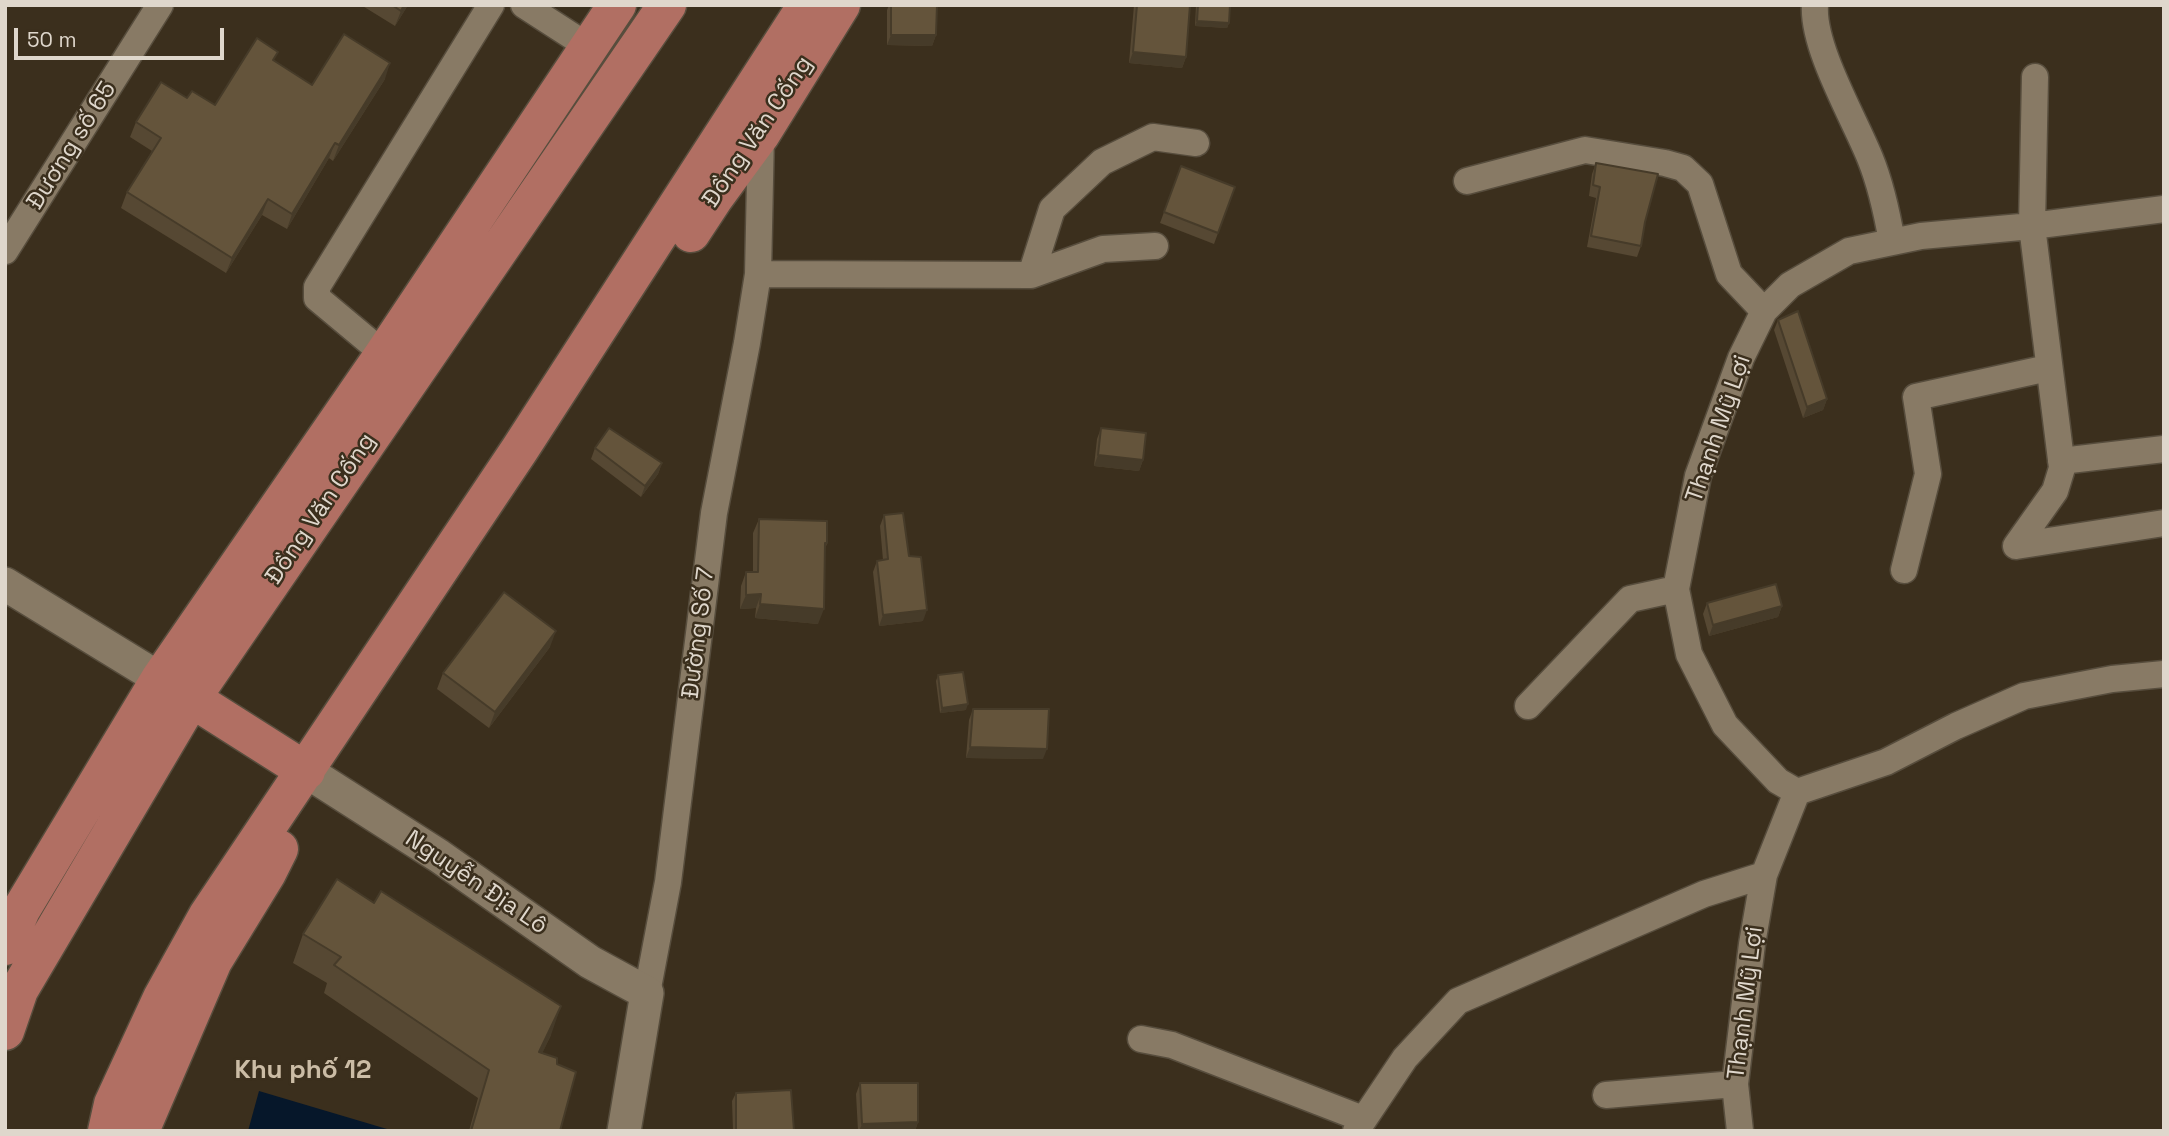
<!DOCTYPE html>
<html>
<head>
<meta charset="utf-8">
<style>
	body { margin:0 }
	#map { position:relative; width:2169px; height:1136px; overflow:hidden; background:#3b2f1d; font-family:"Space Grotesk",sans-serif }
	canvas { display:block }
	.frame { position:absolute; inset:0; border:7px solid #dfd7cc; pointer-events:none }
	.scale { position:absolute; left:14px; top:28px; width:210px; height:32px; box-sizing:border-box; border:4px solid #dfd7cc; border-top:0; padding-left:9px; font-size:21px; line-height:24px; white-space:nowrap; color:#dfd7cc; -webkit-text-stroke:5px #3b2f1d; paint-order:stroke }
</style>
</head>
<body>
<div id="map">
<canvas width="2169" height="1136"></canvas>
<div class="frame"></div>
<div class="scale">50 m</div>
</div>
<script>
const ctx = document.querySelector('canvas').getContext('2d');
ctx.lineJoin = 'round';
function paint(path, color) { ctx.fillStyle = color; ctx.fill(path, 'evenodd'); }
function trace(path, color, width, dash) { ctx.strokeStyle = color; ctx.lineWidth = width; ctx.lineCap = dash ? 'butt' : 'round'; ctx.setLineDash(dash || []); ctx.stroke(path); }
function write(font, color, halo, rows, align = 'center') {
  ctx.font = font + ' "Space Grotesk",sans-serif'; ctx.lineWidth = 5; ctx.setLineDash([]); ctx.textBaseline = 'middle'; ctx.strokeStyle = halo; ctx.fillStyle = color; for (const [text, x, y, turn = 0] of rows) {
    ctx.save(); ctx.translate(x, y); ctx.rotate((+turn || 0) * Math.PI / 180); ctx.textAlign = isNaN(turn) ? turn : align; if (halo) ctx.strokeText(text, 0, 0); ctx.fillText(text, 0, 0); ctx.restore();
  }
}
const water = new Path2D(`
	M 259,1091 L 387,1129 L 386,1131 L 248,1131 Z`);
const minor = new Path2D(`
	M 524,5 L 589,47
	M 1815,5 C 1812,47 1854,118 1870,158 C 1881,185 1887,213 1892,242
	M 1467,181 L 1585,150 L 1665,163 L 1683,168 L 1700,184 L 1729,274 L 1764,311
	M 5,251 L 160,5
	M 758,274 L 1031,275 L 1052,209 L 1102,162 L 1153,137 L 1196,143
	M 1031,275 L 1103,249 L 1155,246
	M 384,354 L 317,298 L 317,287 L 491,5
	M 2061,461 L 2164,449
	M 2016,546 L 2055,491 L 2062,468 L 2032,226 L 2035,77
	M 2016,546 L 2164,523
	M 1904,570 L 1928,474 L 1916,397 L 2048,368
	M 1528,706 L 1630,599 L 1676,589
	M 1797,792 L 1886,762 L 1956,726 L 2024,696 L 2112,679 L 2164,674
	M 647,993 L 668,882 L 714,513 L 747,343 L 758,274 L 761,134
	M 1141,1039 L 1172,1045 L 1363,1119
	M 1606,1095 L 1735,1084
	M 1356,1131 L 1405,1058 L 1458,1001 L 1704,894 L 1764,875
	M 1740,1131 L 1735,1084 L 1752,944 L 1764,875 L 1797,792 L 1778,781 L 1725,725 L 1689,654 L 1676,589 L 1698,476 L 1741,358 L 1764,311 L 1790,285 L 1849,251 L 1921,236 L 2032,226 L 2164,209`);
const tertiary = new Path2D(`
	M 5,584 L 160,679
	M 306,771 L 439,856 L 590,962 L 647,993 L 624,1131`);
const primary = new Path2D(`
	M 691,233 L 714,198 L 761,134 L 841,5
	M 172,686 L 306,771
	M 5,946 L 21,910 L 160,679 L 384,354 L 617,5
	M 5,1031 L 19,990 L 191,699 L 667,5
	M 107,1131 L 113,1104 L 162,998 L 208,915 L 520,449 L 807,5
	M 140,1131 L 213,961 L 267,873 L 279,849`);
const wall = new Path2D(`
	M 361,5 L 408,5 L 395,26 Z
	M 889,5 L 937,5 L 936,35 L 932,46 L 887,45 L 887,10 Z
	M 1134,5 L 1190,5 L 1186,57 L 1182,68 L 1129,63 Z
	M 1196,5 L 1230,5 L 1229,23 L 1227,28 L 1195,26 Z
	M 275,61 L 312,85 L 385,79 L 333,161 L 329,158 L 287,229 L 262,215 L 226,273 L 121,208 L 127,192 L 152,151 L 130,137 L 136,122 L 187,98 L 215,105 Z
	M 1596,163 L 1645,222 L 1641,246 L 1637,257 L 1587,247 L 1596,198 L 1589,196 L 1592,174 Z
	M 1181,166 L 1235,187 L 1214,244 L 1160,223 Z
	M 1778,320 L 1827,399 L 1823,410 L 1803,418 L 1774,330 Z
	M 1101,428 L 1143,460 L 1139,471 L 1094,466 L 1097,439 Z
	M 595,448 L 662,463 L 658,474 L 641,497 L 591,459 Z
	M 884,515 L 909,556 L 923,621 L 879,626 L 873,572 L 877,561 L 883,560 L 880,526 Z
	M 759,519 L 827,543 L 825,550 L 818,624 L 755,618 L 756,608 L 740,609 L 741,586 L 746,572 L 753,572 L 753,533 Z
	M 1707,603 L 1782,606 L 1778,617 L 1709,636 L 1703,614 Z
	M 550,647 L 489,728 L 437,689 L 443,673 Z
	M 938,675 L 966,710 L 940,713 L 936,681 Z
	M 973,709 L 1043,759 L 966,758 L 969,720 Z
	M 303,934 L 551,1035 L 542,1053 L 560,1131 L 469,1131 L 478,1098 L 324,993 L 327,983 L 293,963 Z
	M 860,1083 L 918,1122 L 915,1131 L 858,1131 L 856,1094 Z
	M 736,1093 L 794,1131 L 733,1131 L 732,1101 Z`);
const shadedWall = new Path2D(`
	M 404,5 L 408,5 L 395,26 L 401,11 Z
	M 1197,21 L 1229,23 L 1227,28 L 1195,26 Z
	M 891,35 L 936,35 L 932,46 L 887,45 Z
	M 1133,52 L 1186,57 L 1182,68 L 1129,63 Z
	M 390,63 L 385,79 L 333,161 L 339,145 Z
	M 335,143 L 329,158 L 287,229 L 292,214 Z
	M 268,199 L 262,215 L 226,273 L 232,258 Z
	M 1827,399 L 1823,410 L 1803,418 L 1807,407 Z
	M 1098,455 L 1143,460 L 1139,471 L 1094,466 Z
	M 662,463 L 658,474 L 641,497 L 645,486 Z
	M 761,594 L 756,608 L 740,609 L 746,595 Z
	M 760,604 L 824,609 L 818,624 L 755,618 Z
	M 1782,606 L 1778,617 L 1709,636 L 1713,625 Z
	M 927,610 L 923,621 L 879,626 L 883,615 Z
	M 556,631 L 550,647 L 489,728 L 495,712 Z
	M 968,704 L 966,710 L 940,713 L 942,708 Z
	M 970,747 L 1047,749 L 1043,759 L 966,758 Z
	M 561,1006 L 551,1035 L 529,1081 L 539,1052 Z
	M 918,1122 L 915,1131 L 859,1131 L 862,1124 Z`);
const building = new Path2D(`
	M 392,5 L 404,5 L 401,11 Z
	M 891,5 L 937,5 L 936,35 L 891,35 Z
	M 1137,5 L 1190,5 L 1186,57 L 1133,52 Z
	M 1198,5 L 1230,5 L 1229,23 L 1197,21 Z
	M 344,34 L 390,63 L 339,145 L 335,143 L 292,214 L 268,199 L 232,258 L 127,192 L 161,138 L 136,122 L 161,82 L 187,98 L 192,91 L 215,105 L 257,38 L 278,52 L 273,60 L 312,85 Z
	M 1596,163 L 1658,174 L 1645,222 L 1641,246 L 1591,236 L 1600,187 L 1593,185 Z
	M 1181,166 L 1235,187 L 1218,233 L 1164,212 Z
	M 1798,311 L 1827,399 L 1807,407 L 1778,320 Z
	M 609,428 L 662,463 L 645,486 L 595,448 Z
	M 1101,428 L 1146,433 L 1143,460 L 1098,455 Z
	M 903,513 L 909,556 L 921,557 L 927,610 L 883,615 L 877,561 L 888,559 L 884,515 Z
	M 759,519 L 827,521 L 827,543 L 825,543 L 824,609 L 760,604 L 761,594 L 746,595 L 746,572 L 758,572 Z
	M 1776,584 L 1782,606 L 1713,625 L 1707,603 Z
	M 504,592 L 556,631 L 495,712 L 443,673 Z
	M 963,672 L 968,704 L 942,708 L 938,675 Z
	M 973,709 L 1049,709 L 1047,749 L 970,747 Z
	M 337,879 L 374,903 L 381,891 L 561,1006 L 539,1052 L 557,1058 L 557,1064 L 576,1072 L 560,1131 L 471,1131 L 489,1070 L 334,965 L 341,957 L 303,934 Z
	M 860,1083 L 918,1083 L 918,1122 L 862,1124 Z
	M 791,1090 L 794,1131 L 736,1131 L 736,1093 Z`);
const streetNames = [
	["Đồng Văn Cống",758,132,-56],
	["Đương số 65",72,146,-58],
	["Thạnh Mỹ Lợi",1719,429,-71],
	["Đồng Văn Cống",321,509,-56],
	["Đường Số 7",699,633,-83],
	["Nguyễn Địa Lô",476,883,34],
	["Thạnh Mỹ Lợi",1746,1003,-83]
];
const neighbourhoodNames = [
	["Khu phố 12",303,1071]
];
paint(water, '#06172a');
trace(minor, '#574d3d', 29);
trace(tertiary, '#574d3d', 36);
trace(primary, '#574d3d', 41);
trace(minor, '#887a65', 26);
trace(tertiary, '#887a65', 33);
trace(primary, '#b16f63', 38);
paint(wall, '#564833');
paint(shadedWall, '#463b29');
paint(building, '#64543b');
trace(building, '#463b29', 2);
write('24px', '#dfd7cc', '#3b2f1d', streetNames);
write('bold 26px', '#cbbca5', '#3b2f1d', neighbourhoodNames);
</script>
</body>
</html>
